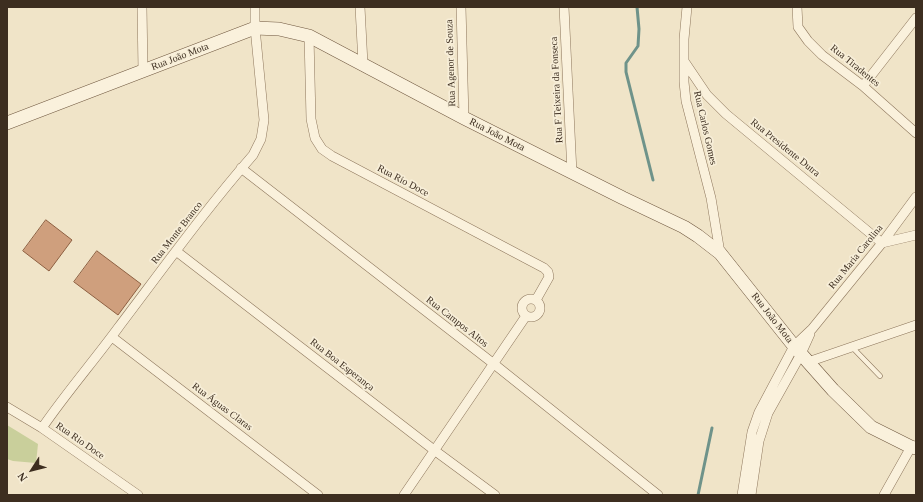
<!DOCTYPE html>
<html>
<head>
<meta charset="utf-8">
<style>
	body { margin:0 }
	#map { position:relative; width:923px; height:502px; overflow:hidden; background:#f0e4c8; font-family:Georgia,serif }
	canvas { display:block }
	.frame { position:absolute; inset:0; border:8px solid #3d2e20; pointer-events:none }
	.north { position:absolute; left:12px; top:450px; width:40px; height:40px; -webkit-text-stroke:3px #f7eed8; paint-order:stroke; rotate:234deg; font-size:11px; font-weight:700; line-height:16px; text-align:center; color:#3d2e20 }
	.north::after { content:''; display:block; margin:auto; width:14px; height:18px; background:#3d2e20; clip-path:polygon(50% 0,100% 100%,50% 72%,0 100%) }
</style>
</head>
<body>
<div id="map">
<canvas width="923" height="502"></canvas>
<div class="frame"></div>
<div class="north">N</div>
</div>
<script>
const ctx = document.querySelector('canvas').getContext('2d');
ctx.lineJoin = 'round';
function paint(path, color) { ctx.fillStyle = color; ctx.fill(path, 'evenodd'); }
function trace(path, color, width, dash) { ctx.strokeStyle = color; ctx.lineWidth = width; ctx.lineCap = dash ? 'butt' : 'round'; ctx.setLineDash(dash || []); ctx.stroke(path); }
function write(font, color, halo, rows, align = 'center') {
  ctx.font = font + ' Georgia,serif'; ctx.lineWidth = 3.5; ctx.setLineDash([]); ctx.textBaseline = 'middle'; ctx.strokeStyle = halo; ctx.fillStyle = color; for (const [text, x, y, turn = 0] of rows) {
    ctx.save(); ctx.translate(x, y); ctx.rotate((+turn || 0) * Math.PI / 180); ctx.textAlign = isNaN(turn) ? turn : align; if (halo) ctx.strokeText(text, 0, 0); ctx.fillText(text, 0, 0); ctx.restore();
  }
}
const green = new Path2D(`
	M 7,425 L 38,444 L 36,463 L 13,461 L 7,459 Z`);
const stream = new Path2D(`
	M 637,7 L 639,29 L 638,46 L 626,63 L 626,72 L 653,180
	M 698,495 L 712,428`);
const building = new Path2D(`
	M 46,220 L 72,240 L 49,271 L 23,251 Z
	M 97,251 L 141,284 L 118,315 L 74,282 Z`);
const service = new Path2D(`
	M 852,347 L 880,376`);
const minor = new Path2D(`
	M 142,7 L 143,71
	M 360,7 L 363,64
	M 461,7 L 464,118
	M 564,7 L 572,173
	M 687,7 L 684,39 L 684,82 L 686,101 L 711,198 L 720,253
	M 797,7 L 798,27 L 808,41 L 822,55 L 863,86 L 916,133
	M 309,36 L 311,119 L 315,138 L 322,149 L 332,156 L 544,268 L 548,272 L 549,277 L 536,300
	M 684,61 L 707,95 L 726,114 L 882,243 L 916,235
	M 863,86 L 916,18
	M 241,168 L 494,364 L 658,495
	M 176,251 L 434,450 L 495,495
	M522 308a9 9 0 1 1 18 0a9 9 0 1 1-18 0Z
	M 112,337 L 318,495
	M 808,362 L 916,325
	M 7,407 L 42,428 L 138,495
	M 42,428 C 66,393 93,362 118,328 C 162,270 205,210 253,155 L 261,139 L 264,120 L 255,28 L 255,7
	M 404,495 L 526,316
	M 742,495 L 752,432 L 759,412 L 794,346 L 812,329 L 882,243 L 916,197
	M 751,495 L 759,441 L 768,413 L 801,354 L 810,334
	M 884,495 L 911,447`);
const secondary = new Path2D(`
	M 7,123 L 255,28 L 279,29 L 309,36 L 464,118 L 623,198 L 684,227 L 698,236 L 720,253 L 794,346 L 833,390 L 871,427 L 911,447 L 916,448`);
const streetNames = [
	["Rua João Mota",180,57,-21],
	["Rua Agenor de Souza",451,63,-92],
	["Rua Tiradentes",855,66,39],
	["Rua F Teixeira da Fonseca",557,90,-93],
	["Rua Carlos Gomes",705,128,77],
	["Rua João Mota",497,135,27],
	["Rua Presidente Dutra",785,148,39],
	["Rua Rio Doce",403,181,28],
	["Rua Monte Branco",177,233,-52],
	["Rua Maria Carolina",856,257,-51],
	["Rua João Mota",772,318,52],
	["Rua Campos Altos",457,322,38],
	["Rua Boa Esperança",342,365,38],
	["Rua Águas Claras",222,407,37],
	["Rua Rio Doce",80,441,35]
];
paint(green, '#c9cf9b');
trace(stream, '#6f938a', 3);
paint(building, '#cf9f7d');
trace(building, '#8d5f41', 1);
trace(service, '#8d765c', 5.5);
trace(minor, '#8d765c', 10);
trace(secondary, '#6f573f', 14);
trace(service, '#faf1dc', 4.5);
trace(minor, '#faf1dc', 9);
trace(secondary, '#faf1dc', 13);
write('10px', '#3d2e20', '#f7eed8', streetNames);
</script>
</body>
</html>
